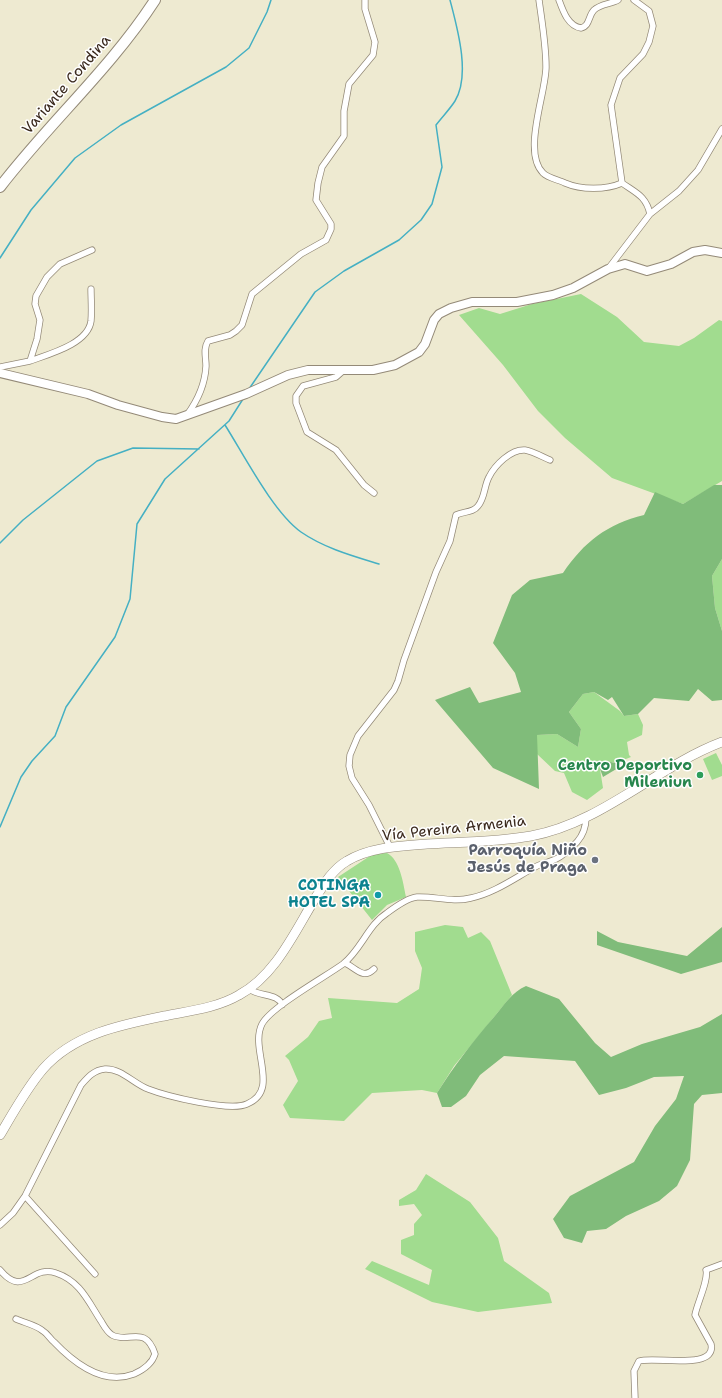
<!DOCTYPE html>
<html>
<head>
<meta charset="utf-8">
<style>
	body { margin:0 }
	canvas { display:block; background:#eeead1 }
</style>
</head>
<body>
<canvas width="722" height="1398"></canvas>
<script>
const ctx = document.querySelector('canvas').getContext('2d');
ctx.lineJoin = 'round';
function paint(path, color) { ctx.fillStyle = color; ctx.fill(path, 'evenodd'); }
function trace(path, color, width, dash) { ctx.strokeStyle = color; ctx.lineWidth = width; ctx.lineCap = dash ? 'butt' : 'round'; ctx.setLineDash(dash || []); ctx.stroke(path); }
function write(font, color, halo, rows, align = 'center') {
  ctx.font = font + ' "Shantell Sans",sans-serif'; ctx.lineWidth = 3; ctx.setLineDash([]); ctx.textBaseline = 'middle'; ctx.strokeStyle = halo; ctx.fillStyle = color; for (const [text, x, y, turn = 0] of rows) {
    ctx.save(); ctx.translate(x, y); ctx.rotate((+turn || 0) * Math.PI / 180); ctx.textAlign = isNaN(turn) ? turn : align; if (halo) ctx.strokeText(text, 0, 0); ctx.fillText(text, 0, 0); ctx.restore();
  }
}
const green = new Path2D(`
	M 581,294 L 617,317 L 644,342 L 679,346 L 694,338 L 719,320 L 722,321 L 722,481 L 683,504 L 612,478 L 565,438 L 538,411 L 503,365 L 459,315 L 479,308 L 500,314 L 532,304 Z
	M 722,559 L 722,631 L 715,608 L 712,576 Z
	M 594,692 L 620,711 L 624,716 L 638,714 L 643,725 L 642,735 L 627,742 L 629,755 L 631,757 L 616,763 L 612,762 L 600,769 L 603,788 L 587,800 L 572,792 L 564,773 L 555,771 L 537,754 L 537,735 L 557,734 L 578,747 L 581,729 L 569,712 L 583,694 Z
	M 716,753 L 722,765 L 722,776 L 712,780 L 703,759 Z
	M 387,853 C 400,860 403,882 406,897 L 387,905 L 372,920 L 338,877 L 373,854 Z
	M 445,925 L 463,927 L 468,938 L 481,932 L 490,941 L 512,995 L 454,1066 L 437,1093 L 422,1090 L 372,1093 L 344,1121 L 290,1118 L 283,1105 L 298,1081 L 289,1060 L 285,1056 L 308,1037 L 319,1021 L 332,1018 L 328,998 L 397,1003 L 419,989 L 422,968 L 415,951 L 415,932 Z
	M 426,1174 L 470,1202 L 498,1238 L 504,1261 L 549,1293 L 552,1303 L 478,1312 L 432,1302 L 365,1269 L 372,1261 L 429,1285 L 432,1270 L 401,1254 L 401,1240 L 414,1235 L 414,1224 L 422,1215 L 414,1204 L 399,1206 L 399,1200 L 416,1190 Z`);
const forest = new Path2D(`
	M 714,485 L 722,485 L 722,559 L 712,576 L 715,608 L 722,631 L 722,700 L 712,701 L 698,689 L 689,701 L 654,698 L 638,714 L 624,716 L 612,697 L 608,700 L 594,692 L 583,694 L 569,712 L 581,729 L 578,747 L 557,734 L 537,735 L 539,789 L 493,768 L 435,700 L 470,687 L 479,703 L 521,692 L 515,673 L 493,643 L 512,595 L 530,580 L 563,573 C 584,542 607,524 644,515 L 655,492 L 683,504 Z
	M 605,761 L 616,763 L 618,768 L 603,777 L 600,769 Z
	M 722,927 L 722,962 L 681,974 L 597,945 L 597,931 L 618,942 L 687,956 Z
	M 526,986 L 559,999 L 595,1043 L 611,1057 L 642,1044 L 700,1027 L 722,1014 L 722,1093 L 702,1095 L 694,1104 L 690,1160 L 677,1186 L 659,1201 L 626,1216 L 606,1229 L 587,1231 L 582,1243 L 564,1238 L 553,1219 L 570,1196 L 634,1162 L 655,1126 L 676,1099 L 684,1076 L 654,1077 L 626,1088 L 599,1095 L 575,1061 L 504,1056 L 480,1075 L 466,1096 L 451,1107 L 442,1107 L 437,1093 C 454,1066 473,1041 494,1017 C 504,1005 512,992 526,986 Z`);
const stream = new Path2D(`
	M 0,258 L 31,210 L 75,158 L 121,125 L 226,67 L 249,48 L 267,12 L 271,0
	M 249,389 L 315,292 L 344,271 L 399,240 L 421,220 L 432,204 L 442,167 L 436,125 C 442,117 450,109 455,101 C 471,75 457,27 450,0
	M 225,425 C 244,455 273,512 301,532 C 324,548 353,556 379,564
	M 0,543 L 23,520 L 97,461 L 133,448 L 199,449
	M 0,827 L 21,777 L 32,761 L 55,736 L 66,707 L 115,637 L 130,599 L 137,524 L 165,479 L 229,421 L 243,399`);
const street = new Path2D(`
	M 539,0 C 542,22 546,45 546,67 C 546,93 522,152 543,173 C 548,178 559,180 565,183 C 581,190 606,190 622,183 C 636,193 646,196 650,214 L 608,269
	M 559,0 C 563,11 568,26 581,28 C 590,26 588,16 594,10 C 600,4 611,4 618,0
	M 622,183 L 611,105 L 620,78 L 643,54 L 649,42 L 653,26 L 649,11 L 634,0
	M 650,214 L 679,191 L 698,170 L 722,129
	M 30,361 C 49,354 88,344 91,321 C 92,311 91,299 91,289
	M 0,367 L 30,361 L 37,339 L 40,320 L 35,304 L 36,296 L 47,277 L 60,264 L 92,250
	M 344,370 L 336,377 L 303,386 L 296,396 L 296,403 L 307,432 L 336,450 L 364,485 L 374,493
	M 187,415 C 198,400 205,385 206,366 C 206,357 203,349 208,341 L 230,335 L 236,331 L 242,325 L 252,294 L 301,254 L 326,240 L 331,229 L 331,224 L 316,200 L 318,183 L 322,167 L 344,136 L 344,111 L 349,84 L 373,55 L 375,42 L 365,9 L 365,0
	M 390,847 L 369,805 L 352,778 L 349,766 L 350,755 L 358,736 L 394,690 L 398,681 L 404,660 L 436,572 L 450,541 L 456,515 C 464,511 473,513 478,506 C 485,498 484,486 489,477 C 495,465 511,449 525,450 C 532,451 543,457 550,460
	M 345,963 C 356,968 363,980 374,969
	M 249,989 C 260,997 278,993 282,1005
	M 25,1196 L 95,1274
	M 0,1225 L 13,1213 L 25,1196 L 81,1085 C 88,1077 94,1070 105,1069 C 121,1068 134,1084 148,1089 C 166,1096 230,1112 247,1104 C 281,1090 249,1049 262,1024 C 271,1007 325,977 343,964 C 361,950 368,925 387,913 C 395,907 407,898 417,897 C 435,896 452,903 471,898 C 495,893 516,877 537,866 C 543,863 550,862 556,859 C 563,856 572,847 577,842 C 584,834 586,827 586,817
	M 0,1270 C 24,1299 31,1264 56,1273 C 80,1281 88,1301 101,1321 C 104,1326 107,1332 112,1335 C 129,1344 145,1324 155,1354 C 152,1364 143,1370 134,1374 C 103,1386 74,1363 54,1342 C 50,1339 48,1334 43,1331 C 36,1325 25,1323 16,1319
	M 635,1398 L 634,1371 L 639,1361 C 655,1356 717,1371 711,1344 L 695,1315 C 697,1304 709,1279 706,1270 L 722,1264`);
const secondary = new Path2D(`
	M 0,373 L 88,394 L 118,405 L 162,417 L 176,419 L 246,394 L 288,375 L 308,370 L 373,370 L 395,365 L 419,352 L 425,344 L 434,320 L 439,314 L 451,308 L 472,302 L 517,302 L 553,295 L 573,288 L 608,269 L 625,264 L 647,271 L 671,264 L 693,252 L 705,250 L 722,253`);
const primary = new Path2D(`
	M 0,1135 C 13,1113 26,1089 43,1069 C 74,1034 120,1025 164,1016 C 189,1011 217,1008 239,995 C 276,975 295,931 316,897 C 324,884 333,869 347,861 C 370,847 400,846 427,844 C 462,842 497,842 531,836 C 602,823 656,767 722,742`);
const highway = new Path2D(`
	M 0,187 C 49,123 111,68 155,0`);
const markers = [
	[700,775,4,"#2e9e5b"],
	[595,860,4,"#6b7280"],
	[378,895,4,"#0f9aa8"]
];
const streetNames = [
	["Variante Condina",67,85,-49],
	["Vía Pereira Armenia",454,829,-6]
];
const leisureNames = [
	["Centro Deportivo",692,766],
	["Mileniun",692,783]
];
const worshipNames = [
	["Parroquía Niño",587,851],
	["Jesús de Praga",587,868]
];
const cultureNames = [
	["COTINGA",370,886],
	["HOTEL SPA",370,903]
];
paint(green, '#a1dc8f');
paint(forest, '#80bc7a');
trace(stream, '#45b0c3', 1.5);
trace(street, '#948a78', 7);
trace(secondary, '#948a78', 10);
trace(primary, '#948a78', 10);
trace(highway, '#948a78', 12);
trace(street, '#fff', 5.5);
trace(secondary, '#fff', 8);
trace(primary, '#fff', 9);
trace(highway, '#fff', 10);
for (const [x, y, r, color] of markers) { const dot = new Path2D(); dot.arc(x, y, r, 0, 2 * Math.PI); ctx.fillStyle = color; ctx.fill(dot); trace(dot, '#fff', 1.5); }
write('15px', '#3b2a1e', '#fff', streetNames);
write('bold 15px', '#27864d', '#fff', leisureNames, 'right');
write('bold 15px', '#5b616d', '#fff', worshipNames, 'right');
write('bold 15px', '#0d838f', '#fff', cultureNames, 'right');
</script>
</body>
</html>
